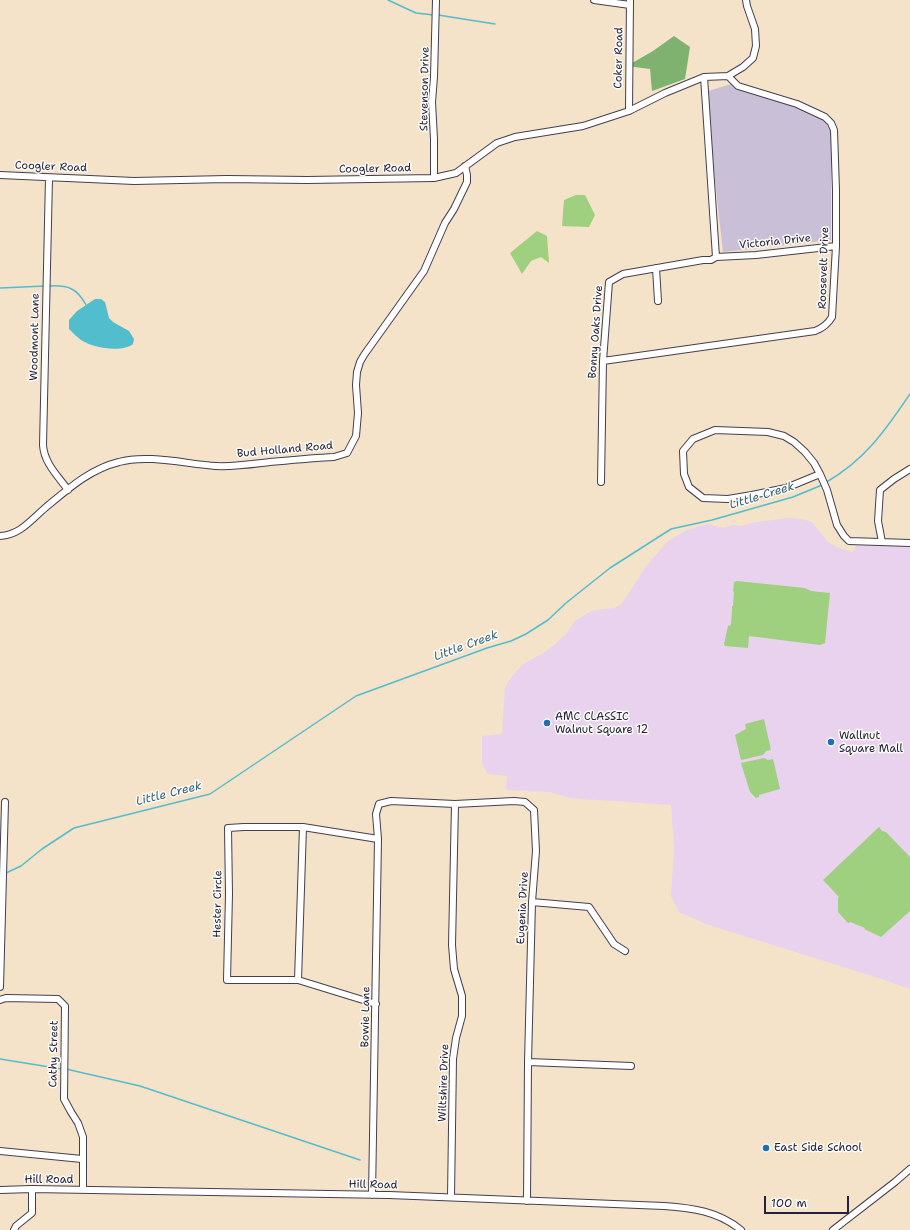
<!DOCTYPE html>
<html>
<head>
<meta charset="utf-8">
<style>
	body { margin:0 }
	#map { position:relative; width:910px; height:1230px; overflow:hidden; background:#f4e2c9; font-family:"Shantell Sans",sans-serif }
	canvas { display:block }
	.scale { position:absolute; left:764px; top:1196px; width:85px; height:18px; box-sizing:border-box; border:2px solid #22223b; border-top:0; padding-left:5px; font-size:12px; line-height:14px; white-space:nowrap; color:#22223b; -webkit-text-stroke:3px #fdfcf7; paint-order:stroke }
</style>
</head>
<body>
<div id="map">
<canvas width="910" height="1230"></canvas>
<div class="scale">100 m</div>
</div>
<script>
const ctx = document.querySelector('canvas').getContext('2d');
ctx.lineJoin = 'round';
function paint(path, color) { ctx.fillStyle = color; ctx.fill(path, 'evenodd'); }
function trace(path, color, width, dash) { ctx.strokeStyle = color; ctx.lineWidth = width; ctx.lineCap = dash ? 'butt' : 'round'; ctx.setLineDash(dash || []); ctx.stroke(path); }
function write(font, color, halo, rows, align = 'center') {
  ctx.font = font + ' "Shantell Sans",sans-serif'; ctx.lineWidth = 3; ctx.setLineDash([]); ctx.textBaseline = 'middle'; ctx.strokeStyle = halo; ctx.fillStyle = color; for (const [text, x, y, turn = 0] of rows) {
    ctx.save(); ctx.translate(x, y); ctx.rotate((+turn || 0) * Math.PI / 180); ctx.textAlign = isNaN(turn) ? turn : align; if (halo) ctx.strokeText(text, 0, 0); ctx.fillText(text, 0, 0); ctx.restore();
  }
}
const built = new Path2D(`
	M 789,518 L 802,519 L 812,522 L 828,542 L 839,548 L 853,552 L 857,544 L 910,546 L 910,989 L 882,979 L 706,924 L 679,912 L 671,896 L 674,847 L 671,805 L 569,798 L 551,792 L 506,790 L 507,776 L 488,774 L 482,764 L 482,736 L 502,734 L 505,687 L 511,678 L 523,664 L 543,653 L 554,645 L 565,635 L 575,621 L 591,611 L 614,608 L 621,605 L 647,565 L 668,541 L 687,530 L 708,524 L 723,528 L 733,525 L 741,526 L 756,522 Z`);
const industrial = new Path2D(`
	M 731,84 L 818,115 L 831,129 L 831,240 L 723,252 L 705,92 Z`);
const green = new Path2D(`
	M 576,195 L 585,195 L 595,215 L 589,227 L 562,226 L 564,200 Z
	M 537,231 L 547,236 L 549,263 L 541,257 L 531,261 L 522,274 L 510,253 Z
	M 737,581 L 805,588 L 811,591 L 830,593 L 825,643 L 820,645 L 749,636 L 748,648 L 725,646 L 724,644 L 728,626 L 731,625 L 732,610 L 732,606 L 733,606 L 734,592 L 733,591 L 734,582 Z
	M 764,719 L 771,750 L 766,751 L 763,755 L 741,760 L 735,735 L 746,729 L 745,724 Z
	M 764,758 L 768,760 L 773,759 L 780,789 L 759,795 L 759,797 L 756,798 L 750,792 L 741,763 Z
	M 879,827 L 882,831 L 886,832 L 910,857 L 910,911 L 881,937 L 864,929 L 865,928 L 850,922 L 848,923 L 838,912 L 838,898 L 839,897 L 823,880 Z`);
const forest = new Path2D(`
	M 674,36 L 690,47 L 685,79 L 652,91 L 650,69 L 627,66 L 653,51 Z`);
const water = new Path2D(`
	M 95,299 L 101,299 L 105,302 L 109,318 L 113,322 L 129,331 L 134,339 L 133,344 C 121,353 93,348 81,340 C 77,337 73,333 69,329 L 69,320 L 77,311 Z`);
const stream = new Path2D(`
	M 388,0 L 416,13 L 434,15
	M 438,15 L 495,24
	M 49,286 C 68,285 77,288 86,305
	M 0,288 L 45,286
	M 825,483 C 865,460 885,431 910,394
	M 6,873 L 21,866 L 42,849 L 74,828 L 210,794 L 356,696 L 487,648 L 511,641 L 526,634 L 548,620 L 566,603 L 610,568 L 671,529 L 712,520 L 793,497 L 822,485
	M 0,1059 L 62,1069
	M 66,1069 L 140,1086 L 360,1160`);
const minor = new Path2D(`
	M 594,0 L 630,5
	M 704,77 L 716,257
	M 629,111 L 630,0
	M 0,175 L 134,181 L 227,179 L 307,180 L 434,178 L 456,173 L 497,143 L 515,137 L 583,126 L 629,111 L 665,93 L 704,77 L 728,76 L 743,67 L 753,58 L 756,46 L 755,29 L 747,6 L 746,0
	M 49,178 L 43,445 C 44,463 58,476 68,490
	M 434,178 L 434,139 L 432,102 L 434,77 L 436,0
	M 656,268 L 658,301
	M 603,361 L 815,331 C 823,328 828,324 832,317 L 836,246 L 836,190 L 834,130 L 831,123 L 825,117 L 797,104 L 738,86 L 728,76
	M 820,474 L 786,488 L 752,495 L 728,499 L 703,498 L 689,487 L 684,474 L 683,451 L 693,439 L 715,430 L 768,432 L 784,436 L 794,442 L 805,452 L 814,463 L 820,474 L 827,490 L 837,525 L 844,536 L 849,541 L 910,543
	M 601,482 L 603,361 L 609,282 L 623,274 L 703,260 L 711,260 L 716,257 L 756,255 L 836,246
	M 0,536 C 20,535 31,520 45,508 C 68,489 90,469 119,462 C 148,454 186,464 216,466 C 234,467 253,464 270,462 C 292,460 313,458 334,457 L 347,453 L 356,436 L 358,413 L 356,385 L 357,372 L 360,362 L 364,355 L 424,271 L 445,223 L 454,209 L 467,182 L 467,175 L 465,166
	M 882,542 L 878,521 L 880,490 L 894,479 L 910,469
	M 532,902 L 589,907 L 614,944 L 625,951
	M 298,980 L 303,827
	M 0,987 L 5,802
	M 0,1000 L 6,998 L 58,999 L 65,1006 L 64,1099 L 71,1112 L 78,1123 L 83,1137 L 83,1190
	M 376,1004 L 298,980 L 227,980 L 229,894 L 228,828 L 244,827 L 303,827 L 378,839
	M 528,1062 L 631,1066
	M 0,1151 L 82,1159
	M 0,1190 L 32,1189 L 389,1195 L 664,1206 C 692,1208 718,1211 741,1230
	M 372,1195 L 378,839 L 376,814 L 379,804 L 391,801 L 455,804 L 514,801 L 525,802 L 534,810 L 536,851 L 532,902 L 528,1062 L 527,1201
	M 451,1197 L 453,1059 L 456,1038 L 462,1016 L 462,996 L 454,969 L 452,945 L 455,804
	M 14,1230 L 16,1226 L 32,1213 L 32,1189
	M 833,1230 L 895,1182 L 910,1169`);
const markers = [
	[547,723,4,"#1f6fb2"],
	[831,742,4,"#1f6fb2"],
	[766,1148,4,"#1f6fb2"]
];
const streetNames = [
	["Coker Road",619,58,-89],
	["Stevenson Drive",425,89,-89],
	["Coogler Road",51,167,2],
	["Coogler Road",375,169,-1],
	["Victoria Drive",775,242,-6],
	["Roosevelt Drive",824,268,-88],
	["Bonny Oaks Drive",596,332,-86],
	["Woodmont Lane",35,337,-89],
	["Bud Holland Road",285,450,-5],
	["Hester Circle",218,904,-89],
	["Eugenia Drive",523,908,-87],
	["Bowie Lane",366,1017,-89],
	["Cathy Street",54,1054,-89],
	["Wiltshire Drive",444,1083,-88],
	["Hill Road",49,1180],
	["Hill Road",373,1185,1]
];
const poiNames = [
	["AMC CLASSIC",555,717],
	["Walnut Square 12",555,730],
	["Wallnut",839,736],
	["Square Mall",839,749],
	["East Side School",774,1148]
];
const waterNames = [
	["Little Creek",762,496,-17],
	["Little Creek",466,646,-20],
	["Little Creek",169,794,-14]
];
paint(built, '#e8d2ee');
paint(industrial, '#c9bfd7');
paint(green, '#9fd07f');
paint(forest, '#7fb26e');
paint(water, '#52bdcd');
trace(stream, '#52bdcd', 1.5);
trace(minor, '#423f50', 8);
trace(minor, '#fff', 6);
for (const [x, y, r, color] of markers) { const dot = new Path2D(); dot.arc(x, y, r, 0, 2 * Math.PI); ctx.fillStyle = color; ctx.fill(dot); trace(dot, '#fdfcf7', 1.5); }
write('11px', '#22223b', '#fdfcf7', streetNames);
write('11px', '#22223b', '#fdfcf7', poiNames, 'left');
write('italic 12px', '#356075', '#fdfcf7', waterNames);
</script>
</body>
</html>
